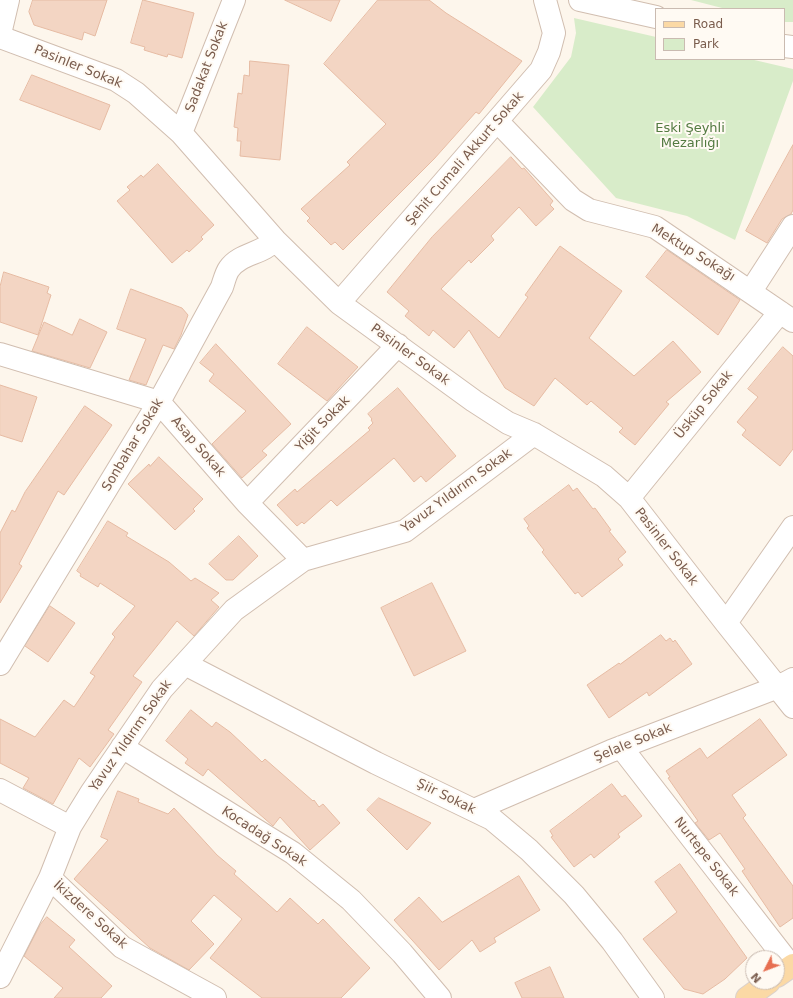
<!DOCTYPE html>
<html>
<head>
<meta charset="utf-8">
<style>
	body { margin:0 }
	#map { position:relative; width:793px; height:998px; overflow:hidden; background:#fdf6ec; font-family:"DejaVu Sans",sans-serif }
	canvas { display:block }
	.legend { position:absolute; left:655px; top:8px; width:130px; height:52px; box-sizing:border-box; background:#fffaf3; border:1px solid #cabbb1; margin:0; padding:5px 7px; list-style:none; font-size:12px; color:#7a5c4d }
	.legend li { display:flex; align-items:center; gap:8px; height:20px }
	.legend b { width:20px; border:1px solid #cabbb1 }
	.north { position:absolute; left:745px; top:950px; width:40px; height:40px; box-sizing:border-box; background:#fffaf3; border:1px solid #cabbb1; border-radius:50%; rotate:228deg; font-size:11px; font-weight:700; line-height:16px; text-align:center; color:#7a5c4d }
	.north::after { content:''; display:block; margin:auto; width:14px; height:18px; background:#e76f51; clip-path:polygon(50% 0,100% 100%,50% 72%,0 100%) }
</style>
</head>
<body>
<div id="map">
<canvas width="793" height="998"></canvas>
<ul class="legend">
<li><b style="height:5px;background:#fbd9a5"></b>Road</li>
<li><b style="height:11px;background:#d8ecc9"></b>Park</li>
</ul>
<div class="north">N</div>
</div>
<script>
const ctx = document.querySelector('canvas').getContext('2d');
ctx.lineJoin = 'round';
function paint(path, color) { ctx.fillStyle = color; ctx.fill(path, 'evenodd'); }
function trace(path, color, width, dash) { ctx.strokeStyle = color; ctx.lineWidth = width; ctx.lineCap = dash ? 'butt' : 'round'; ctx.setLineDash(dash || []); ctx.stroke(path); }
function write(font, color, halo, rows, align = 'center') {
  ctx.font = font + ' "DejaVu Sans",sans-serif'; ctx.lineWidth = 4; ctx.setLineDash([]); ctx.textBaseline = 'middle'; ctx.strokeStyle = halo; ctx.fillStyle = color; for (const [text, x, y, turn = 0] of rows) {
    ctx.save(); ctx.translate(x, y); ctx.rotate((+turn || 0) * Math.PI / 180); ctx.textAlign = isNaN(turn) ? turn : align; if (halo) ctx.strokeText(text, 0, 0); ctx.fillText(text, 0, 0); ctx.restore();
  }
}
const green = new Path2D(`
	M 691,0 L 793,0 L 793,22 L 784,22 L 784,9 L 726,9 Z
	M 574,18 L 656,37 L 656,59 L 750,59 L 793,69 L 793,81 L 735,240 L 687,216 L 616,198 L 533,107 L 571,57 L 576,33 Z`);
const building = new Path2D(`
	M 33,0 L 107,0 L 95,36 L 84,32 L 82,40 L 34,25 L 29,12 Z
	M 143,0 L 194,13 L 182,58 L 168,54 L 167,57 L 144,50 L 145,47 L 131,43 Z
	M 285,0 L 340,0 L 331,21 Z
	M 378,0 L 429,0 L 446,13 L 522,61 L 479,114 L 476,112 L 434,159 L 343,250 L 335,242 L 331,245 L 307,221 L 310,218 L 301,209 L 350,165 L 347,162 L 386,124 L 324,64 Z
	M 250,61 L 289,65 L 280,160 L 240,156 L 241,141 L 237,141 L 238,128 L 234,127 L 238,93 L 242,94 L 244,75 L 249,76 Z
	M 32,75 L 110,105 L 100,130 L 20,100 Z
	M 793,145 L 793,210 L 791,214 L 782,219 L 767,243 L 746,231 Z
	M 511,157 L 522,169 L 524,168 L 553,201 L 550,205 L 554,209 L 536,226 L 519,207 L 491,236 L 494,240 L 471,263 L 469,260 L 441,289 L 499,338 L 528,297 L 525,295 L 560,246 L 622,291 L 589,338 L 634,376 L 673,341 L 701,372 L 666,402 L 669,404 L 635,445 L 619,432 L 623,428 L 591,401 L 587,405 L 555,378 L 534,406 L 505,388 L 469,330 L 454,348 L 433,330 L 429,336 L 405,316 L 409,311 L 387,292 L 432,237 Z
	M 158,164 L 214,225 L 201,237 L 203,239 L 189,252 L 187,250 L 172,263 L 117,201 L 130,190 L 127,187 L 141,175 L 143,177 Z
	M 667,250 L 740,300 L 718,335 L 646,277 Z
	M 4,272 L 49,287 L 47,293 L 51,295 L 38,335 L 0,322 L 0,287 Z
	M 131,289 L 182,308 L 188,315 L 181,335 L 174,349 L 163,345 L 146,385 L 129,380 L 146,339 L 117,329 Z
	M 80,319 L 107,332 L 90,368 L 32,351 L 44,322 L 72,335 Z
	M 307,327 L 358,367 L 327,401 L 278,364 Z
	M 216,344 L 291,424 L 262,451 L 267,455 L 242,478 L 212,444 L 246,411 L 209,381 L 214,374 L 200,363 Z
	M 783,347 L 793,356 L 793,449 L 780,466 L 742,435 L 746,430 L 737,422 L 758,397 L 748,389 Z
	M 0,385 L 37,397 L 22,442 L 0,435 Z
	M 398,388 L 456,456 L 426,482 L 421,476 L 414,482 L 394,458 L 337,506 L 331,500 L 304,524 L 302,522 L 297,526 L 277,505 L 295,489 L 297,492 L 370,430 L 368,428 L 373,423 L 371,420 L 372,419 L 368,414 Z
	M 85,406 L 112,425 L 64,495 L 58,491 L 19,564 L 22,566 L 0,603 L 0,533 L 12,510 L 15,512 L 25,492 Z
	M 159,457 L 203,499 L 193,509 L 195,511 L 175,530 L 128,484 L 149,464 L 150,466 Z
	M 569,485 L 573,491 L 577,488 L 593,509 L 595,508 L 611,530 L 609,531 L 626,552 L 618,559 L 623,565 L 582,597 L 578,592 L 575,594 L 542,552 L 544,550 L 527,528 L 529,526 L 524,519 Z
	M 108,521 L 128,533 L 126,536 L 169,562 L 191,581 L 195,578 L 219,593 L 211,600 L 219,607 L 194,636 L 177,621 L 133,676 L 142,682 L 108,730 L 114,734 L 90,767 L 79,758 L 53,804 L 23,788 L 29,778 L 0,763 L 0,719 L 35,737 L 64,700 L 74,707 L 95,676 L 90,673 L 115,637 L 112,634 L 135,606 L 100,583 L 98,587 L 80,576 L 81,574 L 77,571 Z
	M 239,536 L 258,556 L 233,580 L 226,580 L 209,564 Z
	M 432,583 L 466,651 L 414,676 L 381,608 Z
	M 50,606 L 75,623 L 48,662 L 25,646 Z
	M 661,635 L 666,641 L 670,638 L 673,642 L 675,640 L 692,664 L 649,696 L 647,692 L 609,718 L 587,685 L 619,663 L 620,664 Z
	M 191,710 L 212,727 L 216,722 L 230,732 L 262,762 L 265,759 L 313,801 L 314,800 L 319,807 L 323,804 L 340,823 L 310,850 L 280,817 L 273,826 L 208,769 L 203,776 L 185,763 L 188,759 L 166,741 Z
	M 760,719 L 787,755 L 732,795 L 746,815 L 743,818 L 793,886 L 793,918 L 780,927 L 742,871 L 745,869 L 720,833 L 709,840 L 695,823 L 698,821 L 668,778 L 670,777 L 666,771 L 700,748 L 707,758 Z
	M 612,784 L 622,797 L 625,795 L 642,816 L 618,834 L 620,837 L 594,858 L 591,854 L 574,867 L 551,837 L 553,836 L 550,831 Z
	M 118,791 L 139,799 L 138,802 L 168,814 L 174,808 L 217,855 L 236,871 L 234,874 L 277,912 L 290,898 L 318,924 L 323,919 L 370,968 L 341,998 L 262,998 L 210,958 L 242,919 L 214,895 L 191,921 L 214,944 L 189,970 L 150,948 L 74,879 L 108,840 L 101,837 Z
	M 379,798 L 431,823 L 407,850 L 367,810 Z
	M 680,864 L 747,958 L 725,979 L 703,994 L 684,989 L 643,939 L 677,912 L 655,882 Z
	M 519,876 L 540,910 L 494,938 L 496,942 L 480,952 L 472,940 L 439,970 L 394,920 L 419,897 L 442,922 Z
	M 47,917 L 75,940 L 69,947 L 112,986 L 101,998 L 54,998 L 63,988 L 24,956 L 40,925 Z
	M 550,967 L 564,998 L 522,998 L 515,983 Z`);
const minor = new Path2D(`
	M 580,0 L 656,17
	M 0,37 L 116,80 L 136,93 L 181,133 L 275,240 L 339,303 L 474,401 L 508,423 L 534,434 L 604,476 L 629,498 L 726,623 L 793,707
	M 784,46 L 793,47
	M 498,122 L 573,200 L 589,210 L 655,227 L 793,321
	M 181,133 L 234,0
	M 751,291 L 793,226
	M 339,303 L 541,70 L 549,52 L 554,33 L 545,0
	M 0,354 L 159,402 L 247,503 L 303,560
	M 629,498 L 780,312
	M 247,503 L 398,345
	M 726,623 L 793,527
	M 0,664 L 159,402 L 222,287 C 224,281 226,273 229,269 C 240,253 263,254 275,240
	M 185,664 L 376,763 L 492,819 L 529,850 L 574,895 L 612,941 L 653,998
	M 122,747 L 293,853 L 351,900 L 402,953 L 440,998
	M 621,747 L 791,966
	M 0,790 L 70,827
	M 474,810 L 611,751 L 778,687 L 793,679
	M 50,878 L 122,947 L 215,998
	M 0,977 L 50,878 L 70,827 L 91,793 L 162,689 L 234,610 L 303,560 L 405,531 L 534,434`);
const tertiary = new Path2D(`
	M 0,34 L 8,0`);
const primary = new Path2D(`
	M 777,976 L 793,965
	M 747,998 L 769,982`);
const streetNames = [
	["Pasinler Sokak",78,67,22],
	["Sadakat Sokak",207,67,-69],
	["Şehit Cumali Akkurt Sokak",465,159,-49],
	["Mektup Sokağı",693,253,32],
	["Pasinler Sokak",410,355,36],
	["Üsküp Sokak",704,405,-51],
	["Yiğit Sokak",323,424,-46],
	["Sonbahar Sokak",133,445,-59],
	["Asap Sokak",198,447,49],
	["Yavuz Yıldırım Sokak",457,491,-36],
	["Pasinler Sokak",666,547,52],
	["Yavuz Yıldırım Sokak",131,736,-55],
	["Şelale Sokak",633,743,-22],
	["Şiir Sokak",446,797,26],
	["Kocadağ Sokak",264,837,33],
	["Nurtepe Sokak",706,857,52],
	["İkizdere Sokak",90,915,42]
];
const parkNames = [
	["Eski Şeyhli",690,129],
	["Mezarlığı",690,144]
];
paint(green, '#d8ecc9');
paint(building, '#f3d5c3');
trace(building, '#e6bba3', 1);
trace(minor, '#d1beb0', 24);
trace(tertiary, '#d1beb0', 24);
trace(primary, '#dad1cd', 24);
trace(minor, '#fff', 22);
trace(tertiary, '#fff', 22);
trace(primary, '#fbd9a5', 22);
write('13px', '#7a5c4d', '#fffaf3', streetNames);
write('13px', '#537a41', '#fffaf3', parkNames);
</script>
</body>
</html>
